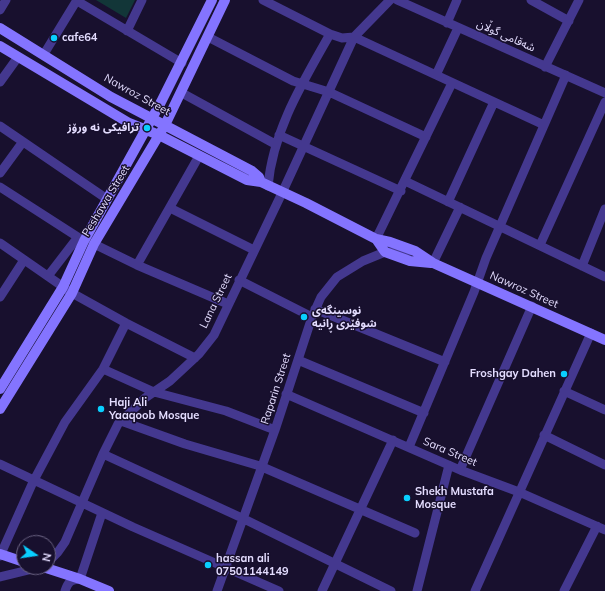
<!DOCTYPE html>
<html>
<head>
<meta charset="utf-8">
<style>
	body { margin:0 }
	#map { position:relative; width:605px; height:591px; overflow:hidden; background:#18102e; font-family:Mulish,sans-serif }
	canvas { display:block }
	.north { position:absolute; left:16px; top:535px; width:40px; height:40px; box-sizing:border-box; background:#18102e; border:1px solid #6a6282; border-radius:50%; rotate:103deg; font-size:11px; font-weight:700; line-height:16px; text-align:center; color:#e4ddff }
	.north::after { content:''; display:block; margin:auto; width:14px; height:18px; background:#09cfff; clip-path:polygon(50% 0,100% 100%,50% 72%,0 100%) }
</style>
</head>
<body>
<div id="map">
<canvas width="605" height="591"></canvas>
<div class="north">N</div>
</div>
<script>
const ctx = document.querySelector('canvas').getContext('2d');
ctx.lineJoin = 'round';
function paint(path, color) { ctx.fillStyle = color; ctx.fill(path, 'evenodd'); }
function trace(path, color, width, dash) { ctx.strokeStyle = color; ctx.lineWidth = width; ctx.lineCap = dash ? 'butt' : 'round'; ctx.setLineDash(dash || []); ctx.stroke(path); }
function write(font, color, halo, rows, align = 'center') {
  ctx.font = font + ' Mulish,"Noto Sans Arabic",sans-serif'; ctx.lineWidth = 3; ctx.setLineDash([]); ctx.textBaseline = 'middle'; ctx.strokeStyle = halo; ctx.fillStyle = color; for (const [text, x, y, turn = 0] of rows) {
    ctx.save(); ctx.translate(x, y); ctx.rotate((+turn || 0) * Math.PI / 180); ctx.textAlign = isNaN(turn) ? turn : align; if (halo) ctx.strokeText(text, 0, 0); ctx.fillText(text, 0, 0); ctx.restore();
  }
}
const green = new Path2D(`
	M 96,0 L 135,0 L 126,18 Z`);
const street = new Path2D(`
	M 263,0 L 330,34 L 342,38 L 354,37 L 544,125
	M 397,0 L 605,93
	M 531,0 L 569,21
	M 77,1 L 182,63
	M 0,10 L 6,0
	M 447,23 L 457,0
	M 127,31 L 142,0
	M 208,37 L 293,81 L 329,92 L 426,137
	M 44,54 L 77,0
	M 545,67 L 579,0
	M 436,75 L 458,28
	M 0,82 L 18,57
	M 182,93 L 275,144
	M 0,126 L 107,199
	M 279,135 L 401,191
	M 0,173 L 22,143
	M 405,181 L 605,277
	M 268,186 C 273,130 303,82 330,34
	M 0,187 L 84,241
	M 448,202 L 494,102
	M 170,208 L 254,250
	M 376,239 L 452,83
	M 0,243 L 72,293 L 126,323 L 195,358
	M 94,244 L 137,265 L 228,304
	M 540,245 L 605,102
	M 433,263 L 460,207
	M 137,265 L 199,156
	M 582,266 L 605,209
	M 48,276 L 78,237
	M 239,280 L 312,317
	M 0,297 L 24,260
	M 315,309 L 445,362
	M 298,360 L 424,413
	M 103,369 L 154,392 L 226,411 L 275,430
	M 564,391 L 605,410
	M 286,394 L 460,470 L 519,492 L 605,530
	M 121,421 L 185,444 L 260,466 L 415,533
	M 544,435 L 605,465
	M 409,447 L 474,292 L 486,258 L 566,75
	M 103,454 L 242,518 L 391,591
	M 0,464 L 133,527 L 279,591
	M 460,470 L 532,306
	M 0,556 L 33,482 L 65,422 L 103,369 L 126,323
	M 48,562 L 58,552 L 65,542 L 103,454 L 118,424 L 145,398 L 170,381 L 184,368 L 199,354 L 214,335 L 282,193 L 354,37 L 390,0
	M 0,577 L 41,567
	M 65,591 C 68,582 70,580 80,579 L 102,513
	M 217,591 L 275,430 L 312,317 L 321,297 L 337,277 L 363,261 L 385,252 L 413,251
	M 322,591 L 393,440
	M 417,591 L 449,465
	M 475,591 L 591,333
	M 564,591 L 597,526`);
const secondary = new Path2D(`
	M 0,28 L 111,97 L 252,171 L 259,177 L 261,182
	M 0,46 L 129,123 L 159,135 L 247,180 L 261,182 L 306,203 L 376,239 L 390,242 L 415,251 L 433,263 L 605,340
	M 376,239 L 385,252 L 410,261 L 431,263
	M 0,389 L 63,287 L 84,241 L 161,102 L 212,0
	M 0,409 L 72,293 L 94,244 L 165,125 L 225,0
	M 0,554 L 24,562
	M 43,567 L 80,579 L 109,591`);
const markers = [
	[54,38,4,"#09cfff"],
	[147,128,4,"#09cfff"],
	[304,317,4,"#09cfff"],
	[564,374,4,"#09cfff"],
	[101,409,4,"#09cfff"],
	[407,498,4,"#09cfff"],
	[208,565,4,"#09cfff"]
];
const streetNames = [
	["شەقامی گوڵان",506,36,24],
	["Nawroz Street",137,95,29],
	["Peshawa Street",106,201,-59],
	["Nawroz Street",524,290,24],
	["Lana Street",216,301,-64],
	["Raparin Street",276,389,-72],
	["Sara Street",450,452,23]
];
const poiNames = [
	["cafe64",62,38],
	["ترافیکی نه ورۆز",139,128,"right"],
	["نوسینگەی",312,311],
	["شوفێری ڕانیە",312,324],
	["Froshgay Dahen",556,374,"right"],
	["Haji Ali",109,403],
	["Yaaqoob Mosque",109,416],
	["Shekh Mustafa",415,492],
	["Mosque",415,505],
	["hassan ali",216,559],
	["07501144149",216,572]
];
paint(green, '#123638');
trace(street, '#44388f', 9);
trace(secondary, '#8474ff', 10);
for (const [x, y, r, color] of markers) { const dot = new Path2D(); dot.arc(x, y, r, 0, 2 * Math.PI); ctx.fillStyle = color; ctx.fill(dot); trace(dot, '#18102e', 1.5); }
write('11px', '#e4ddff', '#18102e', streetNames);
write('bold 11px', '#e4ddff', '#18102e', poiNames, 'left');
</script>
</body>
</html>
